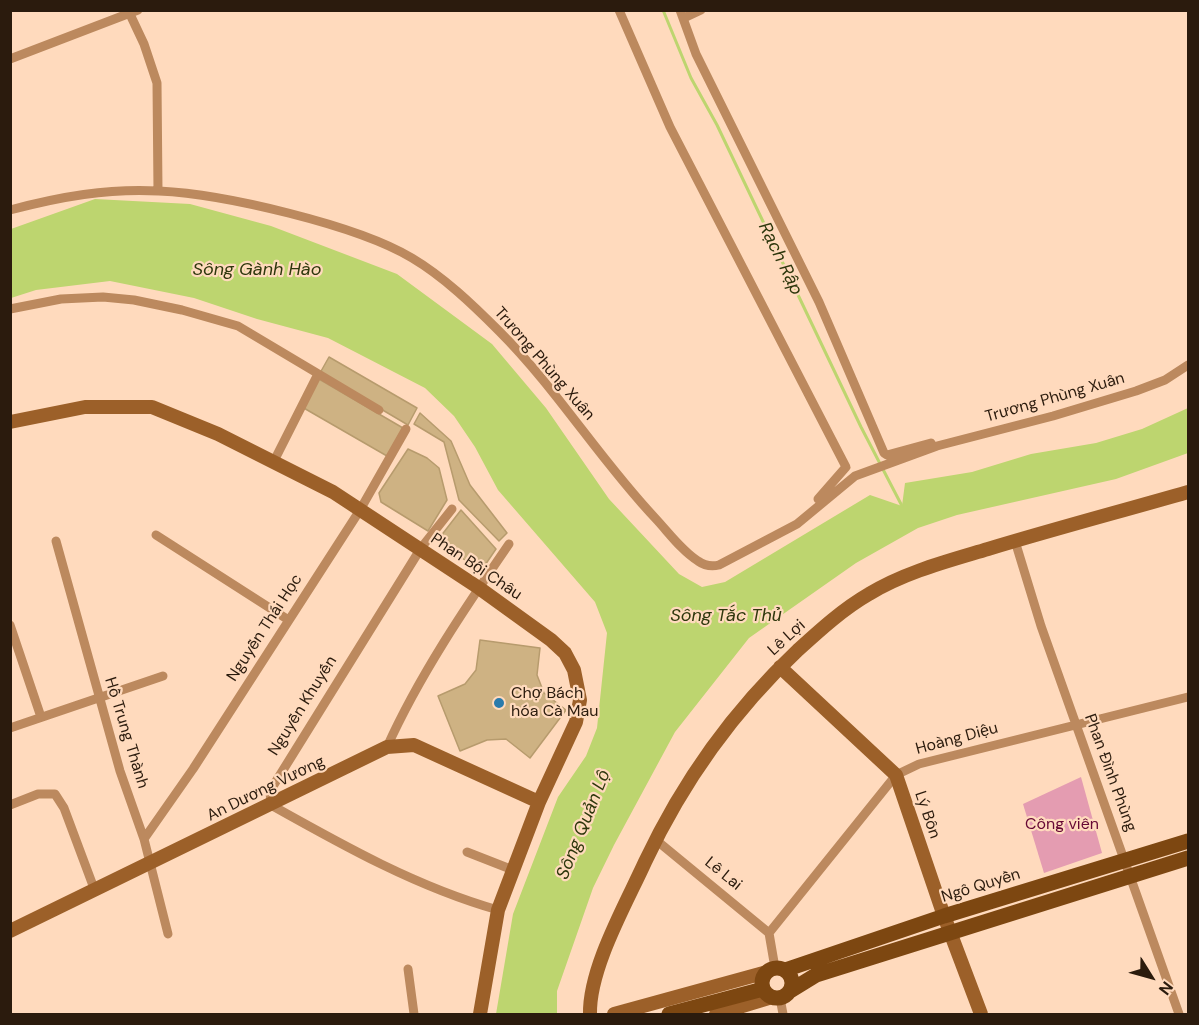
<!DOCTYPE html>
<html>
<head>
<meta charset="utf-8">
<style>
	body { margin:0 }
	#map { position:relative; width:1199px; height:1025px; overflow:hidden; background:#ffdabd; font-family:"DM Sans",sans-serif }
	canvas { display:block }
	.frame { position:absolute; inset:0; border:12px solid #2b1b0d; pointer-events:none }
	.north { position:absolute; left:1121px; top:947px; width:60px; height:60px; -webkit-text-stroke:4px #ffdabd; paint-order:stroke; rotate:127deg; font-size:16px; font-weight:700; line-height:24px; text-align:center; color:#2b1b0d }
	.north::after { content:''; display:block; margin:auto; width:21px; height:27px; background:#2b1b0d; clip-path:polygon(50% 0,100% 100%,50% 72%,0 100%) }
</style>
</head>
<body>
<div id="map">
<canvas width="1199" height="1025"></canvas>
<div class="frame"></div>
<div class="north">N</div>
</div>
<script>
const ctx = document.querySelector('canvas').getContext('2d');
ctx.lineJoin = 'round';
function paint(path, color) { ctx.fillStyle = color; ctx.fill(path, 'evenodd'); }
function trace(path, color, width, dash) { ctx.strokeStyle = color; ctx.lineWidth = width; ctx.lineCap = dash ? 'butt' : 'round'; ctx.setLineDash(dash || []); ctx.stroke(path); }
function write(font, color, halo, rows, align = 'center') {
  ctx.font = font + ' "DM Sans",sans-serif'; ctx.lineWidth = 4.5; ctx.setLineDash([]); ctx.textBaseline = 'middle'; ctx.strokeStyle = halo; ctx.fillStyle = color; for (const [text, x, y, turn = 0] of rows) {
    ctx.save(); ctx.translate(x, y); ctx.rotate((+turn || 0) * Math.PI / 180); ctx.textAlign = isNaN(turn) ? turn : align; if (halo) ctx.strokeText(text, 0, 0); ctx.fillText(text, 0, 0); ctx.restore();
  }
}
const green = new Path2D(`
	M 1081,777 L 1102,853 L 1044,873 L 1023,804 Z`);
const water = new Path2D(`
	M 95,199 L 190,204 L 271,226 L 397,274 L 492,344 L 546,408 L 609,499 L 679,574 L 702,587 L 725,582 L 870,495 L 902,506 L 905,483 L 972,472 L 1031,454 L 1096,443 L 1142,429 L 1188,408 L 1188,453 L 1116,479 L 957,515 L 918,528 L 856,563 L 749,638 L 675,732 L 614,845 L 593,888 L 557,991 L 557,1014 L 496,1014 L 513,914 L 558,797 L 586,756 L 597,728 L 607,633 L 595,602 L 498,490 L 475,447 L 454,416 L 425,388 L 328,338 L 257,319 L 194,298 L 110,281 L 36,290 L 11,298 L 11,229 Z`);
const stream = new Path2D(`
	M 663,10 L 691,78 L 717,125 L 861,427 L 902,506`);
const building = new Path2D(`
	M 329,357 L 417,408 L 408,425 L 320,373 Z
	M 319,379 L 403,428 L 387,456 L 302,407 Z
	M 420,413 L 451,441 L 470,485 L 507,533 L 499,541 L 459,500 L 444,442 L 414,424 Z
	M 408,449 L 427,458 L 439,468 L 447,500 L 428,531 L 381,502 L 379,493 Z
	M 461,510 L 496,549 L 481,571 L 437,541 Z
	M 480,640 L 540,648 L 537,675 L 544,693 L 566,710 L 530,758 L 506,739 L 487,740 L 460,751 L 438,696 L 465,684 L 476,670 Z`);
const street = new Path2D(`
	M 128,10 L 144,44 L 157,83 L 158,191
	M 619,10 L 670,127 L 846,467 L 818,499
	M 680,10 L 696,54 L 819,302 L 884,453 L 887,455 L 931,443
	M 684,18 L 701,10
	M 10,59 L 138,10
	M 10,210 C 59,197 108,188 159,191 C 224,194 357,225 412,258 C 444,277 473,305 499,331 C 557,389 600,460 656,519 C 669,533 682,551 698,561 C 705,566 711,567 719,565 L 797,524 L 855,476 L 937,446 L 1053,416 L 1136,391 L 1165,380 L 1188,365
	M 10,309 L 61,299 L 103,297 L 134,300 L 182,310 L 238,326 L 379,410
	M 274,461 L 318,374
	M 452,509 L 421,548 L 270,791 L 271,805 C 344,846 417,887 498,910
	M 156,535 L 287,619
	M 56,541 L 120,771 L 144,839 L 168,934
	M 1015,541 L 1041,626 L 1179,1014
	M 10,625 L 41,717
	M 10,728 L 163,676
	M 387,747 C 419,676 465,608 509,544
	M 10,805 L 38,794 L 55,794 L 64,808 L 95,891
	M 144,839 L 193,769 L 360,510 L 406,429
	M 656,840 L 769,933
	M 467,852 L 513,870
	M 775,968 L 769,933 L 896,775 L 919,764 L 1188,697
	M 408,969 L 414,1014
	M 780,998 L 783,1014`);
const secondary = new Path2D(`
	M 10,422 L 85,407 L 152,407 L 218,434 L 333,492 L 479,588 L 551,640 L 565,653 L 574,670 L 580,700 L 576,722 L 539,802 L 498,910 L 480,1014
	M 780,667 L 896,775 L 944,916 L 981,1014
	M 10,931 L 387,747 L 414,745 L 539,802
	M 590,1014 C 589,968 626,904 645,862 C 683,781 733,711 798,650 C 820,630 843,609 869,594 C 905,572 948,561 988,549 C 1054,529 1122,511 1188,492
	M 614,1014 L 767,972
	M 716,1014 L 772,997`);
const primary = new Path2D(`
	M762 983a15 15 0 1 1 30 0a15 15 0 1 1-30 0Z
	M 785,970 L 944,916 L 1188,841
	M 790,991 L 816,975 L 1188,858
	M 669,1014 L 763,989`);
const markers = [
	[499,703,6,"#2b7bac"]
];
const streetNames = [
	["Trương Phùng Xuân",544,364,49],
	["Trương Phùng Xuân",1055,398,-16],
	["Phan Bội Châu",476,567,34],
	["Nguyễn Thái Học",265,628,-57],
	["Lê Lợi",787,638,-42],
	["Nguyễn Khuyến",303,706,-58],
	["Hồ Trung Thành",126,733,73],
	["Hoàng Diệu",957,739,-15],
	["Phan Đình Phùng",1110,773,70],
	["An Dương Vương",266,789,-26],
	["Lý Bôn",927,815,71],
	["Lê Lai",723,874,39],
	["Ngô Quyền",981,886,-17]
];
const poiNames = [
	["Chợ Bách",511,694],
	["hóa Cà Mau",511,712]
];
const parkNames = [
	["Công viên",1062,825]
];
const waterNames = [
	["Rạch Rập",780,259,64],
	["Sông Gành Hào",257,270],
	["Sông Tắc Thủ",726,616],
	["Sông Quản Lộ",584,825,-68]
];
paint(green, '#e49cb1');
paint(water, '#bdd56f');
trace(stream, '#bdd56f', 3);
paint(building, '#ceb283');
trace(building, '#b79b6d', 1.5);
trace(street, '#bc895e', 9);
trace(secondary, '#9c6029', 14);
trace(primary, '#7d4711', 15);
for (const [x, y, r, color] of markers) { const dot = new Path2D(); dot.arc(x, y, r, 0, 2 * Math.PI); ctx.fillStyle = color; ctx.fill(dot); trace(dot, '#ffdabd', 2); }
write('16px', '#2b1b0d', '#ffdabd', streetNames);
write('16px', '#2b1b0d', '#ffdabd', poiNames, 'left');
write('16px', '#660734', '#ffdabd', parkNames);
write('italic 18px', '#2e370c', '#ffdabd', waterNames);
</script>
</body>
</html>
